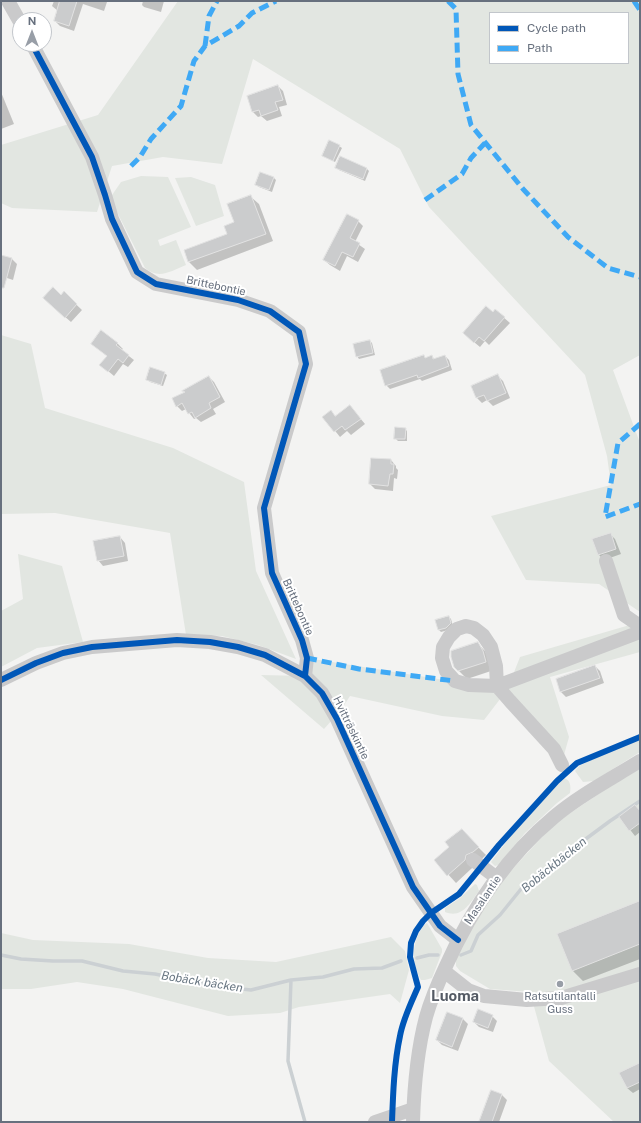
<!DOCTYPE html>
<html>
<head>
<meta charset="utf-8">
<style>
	body { margin:0 }
	#map { position:relative; width:641px; height:1123px; overflow:hidden; background:#f3f3f2; font-family:"Public Sans",sans-serif }
	canvas { display:block }
	.frame { position:absolute; inset:0; border:2px solid #67707e; pointer-events:none }
	.legend { position:absolute; left:489px; top:12px; width:140px; height:52px; box-sizing:border-box; background:#fff; border:1px solid #c2c6cb; margin:0; padding:5px 7px; list-style:none; font-size:12px; color:#67707e }
	.legend li { display:flex; align-items:center; gap:8px; height:20px }
	.legend b { width:20px; border:1px solid #c2c6cb }
	.north { position:absolute; left:12px; top:12px; width:40px; height:40px; box-sizing:border-box; background:#fff; border:1px solid #c2c6cb; border-radius:50%; rotate:0deg; font-size:11px; font-weight:700; line-height:16px; text-align:center; color:#67707e }
	.north::after { content:''; display:block; margin:auto; width:14px; height:18px; background:#989ea7; clip-path:polygon(50% 0,100% 100%,50% 72%,0 100%) }
</style>
</head>
<body>
<div id="map">
<canvas width="641" height="1123"></canvas>
<div class="frame"></div>
<ul class="legend">
<li><b style="height:5px;background:#0057b8"></b>Cycle path</li>
<li><b style="height:5px;background:#3fa9f5"></b>Path</li>
</ul>
<div class="north">N</div>
</div>
<script>
const ctx = document.querySelector('canvas').getContext('2d');
ctx.lineJoin = 'round';
function paint(path, color) { ctx.fillStyle = color; ctx.fill(path, 'evenodd'); }
function trace(path, color, width, dash) { ctx.strokeStyle = color; ctx.lineWidth = width; ctx.lineCap = dash ? 'butt' : 'round'; ctx.setLineDash(dash || []); ctx.stroke(path); }
function write(font, color, halo, rows, align = 'center') {
  ctx.font = font + ' "Public Sans",sans-serif'; ctx.lineWidth = 4; ctx.setLineDash([]); ctx.textBaseline = 'middle'; ctx.strokeStyle = halo; ctx.fillStyle = color; for (const [text, x, y, turn = 0] of rows) {
    ctx.save(); ctx.translate(x, y); ctx.rotate((+turn || 0) * Math.PI / 180); ctx.textAlign = isNaN(turn) ? turn : align; if (halo) ctx.strokeText(text, 0, 0); ctx.fillText(text, 0, 0); ctx.restore();
  }
}
const green = new Path2D(`
	M 178,1 L 640,1 L 640,355 L 613,370 L 640,443 L 640,612 L 599,584 L 526,580 L 491,516 L 611,485 L 607,456 L 585,375 L 429,207 L 400,149 L 253,59 L 222,164 L 163,157 L 112,166 L 97,212 L 12,208 L 1,203 L 1,145 L 98,115 ZM 490,13 L 628,13 L 628,63 L 490,63 Z
	M 141,176 L 168,177 L 191,227 L 158,240 L 160,246 L 176,240 L 186,265 C 171,271 159,280 145,268 L 110,198 L 121,182 Z
	M 191,177 L 215,185 L 224,216 L 196,226 L 175,178 Z
	M 1,335 L 31,344 L 45,408 L 173,448 L 244,482 L 256,571 L 296,659 L 258,645 L 222,636 L 186,635 L 170,533 L 55,513 L 1,514 Z
	M 18,554 L 62,566 L 83,642 L 37,648 L 1,667 L 1,611 L 23,599 Z
	M 640,622 L 640,652 L 550,677 L 569,737 L 564,755 L 507,690 L 484,720 L 442,716 L 350,696 L 341,710 L 324,729 L 261,675 L 304,676 L 307,658 L 507,690 L 520,657 Z
	M 640,738 L 640,752 L 594,781 L 583,782 L 575,771 L 579,766 L 615,748 Z
	M 640,769 L 640,1122 L 614,1122 L 549,1061 L 530,992 L 490,989 L 460,971 L 456,966 L 456,959 L 475,921 L 507,875 L 554,824 L 609,787 Z
	M 563,778 C 571,779 571,787 570,793 L 557,803 L 525,833 L 498,865 L 495,866 L 491,862 L 510,837 Z
	M 475,884 L 477,885 L 479,891 C 470,903 462,919 445,912 L 445,908 L 460,898 Z
	M 427,923 L 442,949 L 442,952 L 432,978 L 425,980 L 421,980 C 412,964 411,945 421,930 C 423,926 424,925 427,923 Z
	M 1,933 L 33,940 L 129,944 L 208,958 L 276,962 L 391,937 L 405,951 L 409,970 L 400,1003 L 390,994 L 299,1007 L 280,1013 L 228,1016 L 123,989 L 77,982 L 31,989 L 1,989 Z`);
const shadow = new Path2D(`
	M 54,1 L 106,1 L 107,2 L 104,11 L 83,4 L 74,31 L 60,26 L 55,21 L 58,11 L 52,6 Z
	M 143,1 L 164,1 L 161,12 L 144,7 L 142,5 Z
	M 278,86 L 283,91 L 287,105 L 279,107 L 282,116 L 267,121 L 261,116 L 258,117 L 253,112 Z
	M 1,92 L 14,124 L 1,129 Z
	M 339,146 L 342,148 L 335,162 L 323,156 Z
	M 340,158 L 367,169 L 369,171 L 365,181 L 339,170 L 337,167 Z
	M 261,173 L 274,178 L 276,180 L 272,192 L 259,187 L 256,185 Z
	M 251,197 L 259,204 L 273,241 L 197,270 L 189,262 L 185,251 L 228,235 Z
	M 358,221 L 363,226 L 355,242 L 365,249 L 358,262 L 347,256 L 340,271 L 330,265 L 324,260 Z
	M 1,256 L 12,259 L 17,264 L 13,280 L 1,276 Z
	M 64,293 L 82,310 L 71,322 L 49,303 L 62,296 Z
	M 495,310 L 510,323 L 489,345 L 485,341 L 480,347 L 469,338 Z
	M 101,331 L 118,344 L 123,349 L 121,350 L 134,360 L 128,367 L 123,364 L 114,376 L 101,365 L 107,356 L 92,344 Z
	M 370,341 L 372,343 L 375,355 L 359,359 L 357,356 Z
	M 423,356 L 426,358 L 432,356 L 435,360 L 445,356 L 449,360 L 452,370 L 422,381 L 420,379 L 390,389 L 386,385 Z
	M 164,373 L 167,375 L 163,386 L 150,382 L 148,380 Z
	M 498,376 L 503,381 L 510,398 L 493,406 L 487,400 L 482,403 L 477,398 Z
	M 209,377 L 214,382 L 225,402 L 213,409 L 216,414 L 201,422 L 196,418 L 194,419 L 186,409 L 182,411 L 177,406 L 185,393 L 183,391 Z
	M 350,406 L 365,424 L 351,435 L 347,431 L 340,437 L 324,417 L 331,412 L 336,417 Z
	M 405,429 L 407,431 L 407,441 L 398,441 L 395,438 Z
	M 391,460 L 396,466 L 396,468 L 398,470 L 397,479 L 394,478 L 393,491 L 375,489 L 370,484 Z
	M 610,534 L 615,539 L 621,554 L 604,560 L 599,555 Z
	M 120,537 L 125,543 L 128,561 L 103,566 L 98,560 Z
	M 449,617 L 451,619 L 453,626 L 448,630 L 441,632 L 439,630 Z
	M 477,643 L 485,651 L 494,670 L 467,679 L 459,671 Z
	M 595,666 L 600,671 L 604,683 L 566,697 L 561,692 Z
	M 635,806 L 640,811 L 640,832 L 635,836 L 620,817 Z
	M 462,831 L 486,855 L 456,883 L 435,860 L 451,847 Z
	M 640,902 L 640,959 L 583,981 L 573,971 L 559,935 Z
	M 448,1014 L 463,1019 L 468,1024 L 458,1051 L 442,1045 L 437,1040 Z
	M 492,1016 L 497,1021 L 493,1032 L 479,1027 L 474,1022 Z
	M 640,1064 L 640,1089 L 633,1093 L 627,1088 Z
	M 492,1091 L 502,1095 L 507,1100 L 499,1122 L 480,1122 Z`);
const stream = new Path2D(`
	M 1,955 L 21,959 L 53,961 L 82,961 L 123,971 L 155,974 L 215,986 L 251,990 L 291,980 L 323,977 L 354,969 L 382,968 L 401,961
	M 461,955 L 471,951 L 478,935 L 500,915 L 521,889 L 546,872 L 556,861 L 610,821 L 640,801
	M 417,958 L 429,955 L 438,955
	M 291,980 L 288,1061 L 305,1122`);
const building = new Path2D(`
	M 60,1 L 77,1 L 69,26 L 54,21 Z
	M 278,85 L 283,100 L 275,102 L 278,110 L 261,116 L 259,110 L 252,112 L 247,96 Z
	M 329,140 L 340,145 L 333,161 L 322,156 Z
	M 340,156 L 367,168 L 363,179 L 335,168 Z
	M 260,172 L 274,177 L 269,190 L 255,185 Z
	M 251,195 L 266,234 L 188,262 L 184,250 L 227,234 L 224,226 L 234,222 L 227,204 Z
	M 347,214 L 359,220 L 350,238 L 360,243 L 353,257 L 342,252 L 335,266 L 323,260 Z
	M 1,255 L 12,258 L 4,288 L 1,288 Z
	M 53,287 L 61,295 L 64,291 L 77,304 L 65,318 L 43,298 Z
	M 486,306 L 493,312 L 495,309 L 505,317 L 484,341 L 479,337 L 474,343 L 463,333 Z
	M 101,330 L 118,343 L 116,345 L 129,355 L 123,363 L 118,359 L 108,372 L 99,365 L 107,356 L 91,344 Z
	M 370,340 L 373,353 L 356,357 L 353,344 Z
	M 424,355 L 425,358 L 432,355 L 433,359 L 445,355 L 449,366 L 418,378 L 417,375 L 385,386 L 380,370 Z
	M 150,367 L 165,372 L 161,385 L 146,380 Z
	M 498,374 L 506,393 L 487,401 L 484,395 L 476,398 L 471,386 Z
	M 209,376 L 220,397 L 209,403 L 211,408 L 195,418 L 192,412 L 188,414 L 182,403 L 176,407 L 172,398 L 185,392 L 182,391 Z
	M 350,405 L 361,419 L 345,430 L 342,426 L 334,432 L 322,417 L 331,410 L 335,416 Z
	M 395,427 L 406,428 L 405,439 L 394,439 Z
	M 371,458 L 391,459 L 391,464 L 394,464 L 393,474 L 390,474 L 388,486 L 369,484 Z
	M 611,533 L 616,549 L 598,555 L 592,539 Z
	M 120,536 L 124,556 L 97,561 L 93,541 Z
	M 449,616 L 451,623 L 446,628 L 438,630 L 435,620 Z
	M 478,642 L 483,651 L 486,662 L 458,671 L 454,667 L 451,657 L 451,651 Z
	M 595,665 L 600,678 L 560,692 L 556,679 Z
	M 635,805 L 640,811 L 640,823 L 629,831 L 619,817 Z
	M 462,829 L 479,847 L 473,852 L 466,855 L 465,860 L 447,876 L 434,860 L 449,847 L 445,842 Z
	M 640,901 L 640,944 L 572,971 L 557,934 Z
	M 478,1009 L 493,1015 L 488,1028 L 473,1022 Z
	M 447,1012 L 463,1018 L 452,1047 L 436,1040 Z
	M 640,1063 L 640,1082 L 627,1088 L 619,1073 Z
	M 491,1090 L 502,1094 L 492,1122 L 479,1122 Z`);
const minor = new Path2D(`
	M 8,1 L 20,22
	M 32,44 L 92,157 L 105,195 L 112,219 L 137,272 L 156,284 L 238,300 L 270,311 L 299,332 L 306,364 L 264,508 L 272,573 L 302,640 L 307,658 L 305,676
	M 606,561 L 624,615 L 640,626
	M 1,680 L 36,663 L 63,653 L 92,647 L 177,640 L 210,642 L 238,647 L 265,655 L 305,676 L 322,693 L 337,719 L 413,887 L 440,926 L 458,940
	M 562,765 L 554,749 L 510,701 L 497,686 L 496,666 L 491,647 L 483,635 L 474,628 L 466,626 L 457,629 L 449,637 L 443,647 L 442,658 L 446,671 L 455,681 L 469,685 L 497,686 L 640,632
	M 473,860 L 497,878
	M 444,971 L 468,990 L 484,996 L 527,1000 L 561,998 L 640,974
	M 375,1122 L 413,1109
	M 413,1122 C 414,1087 417,1051 426,1017 C 431,999 438,983 446,966 C 471,910 506,857 554,817 C 580,795 611,779 640,761`);
const quiet = new Path2D(`
	M 448,1 L 456,9 L 458,74 L 471,125 L 523,189 L 568,237 L 608,268 L 640,277
	M 634,1 L 640,10
	M 205,46 L 209,16 L 217,1
	M 131,166 L 140,157 L 151,139 L 181,106 L 194,61 L 205,46 L 239,26 L 252,13 L 276,1
	M 425,200 L 462,174 L 471,158 L 485,143
	M 640,424 L 618,443 L 605,517 L 640,504
	M 307,658 L 359,669 L 455,681`);
const cycleway = new Path2D(`
	M 32,44 L 92,157 L 105,195 L 112,219 L 137,272 L 156,284 L 238,300 L 270,311 L 299,332 L 306,364 L 264,508 L 272,573 L 302,640 L 307,658 L 305,676
	M 1,680 L 36,663 L 63,653 L 92,647 L 177,640 L 210,642 L 238,647 L 265,655 L 305,676 L 322,693 L 337,719 L 413,887 L 440,926 L 458,940
	M 392,1122 C 393,1094 394,1064 400,1036 C 403,1019 411,1003 418,987 L 410,957 L 411,943 L 416,931 L 423,921 L 431,913 L 459,894 L 499,845 L 557,781 L 577,763 L 640,737`);
const markers = [
	[560,984,4,"#989ea7"]
];
const streetNames = [
	["Brittebontie",216,286,12],
	["Brittebontie",298,607,66],
	["Hvitträskintie",351,728,64],
	["Masalantie",483,900,-56]
];
const poiNames = [
	["Ratsutilantalli",560,997],
	["Guss",560,1010]
];
const waterNames = [
	["Bobäckbäcken",554,865,-39],
	["Bobäck bäcken",202,982,9]
];
const districtNames = [
	["Luoma",455,996]
];
paint(green, '#e2e6e1');
paint(shadow, '#0003');
trace(stream, '#cbd0d3', 3.5);
paint(building, '#cbcccd');
trace(building, '#e2e2e2', 1);
trace(minor, '#cacacb', 14);
trace(quiet, '#3fa9f5', 5, [10, 5]);
trace(cycleway, '#0057b8', 6);
for (const [x, y, r, color] of markers) { const dot = new Path2D(); dot.arc(x, y, r, 0, 2 * Math.PI); ctx.fillStyle = color; ctx.fill(dot); trace(dot, '#fff', 1.5); }
write('11px', '#67707e', '#fff', streetNames);
write('11px', '#67707e', '#fff', poiNames);
write('italic 12px', '#687682', '#fff', waterNames);
write('bold 15px', '#545a64', '#fff', districtNames);
</script>
</body>
</html>
